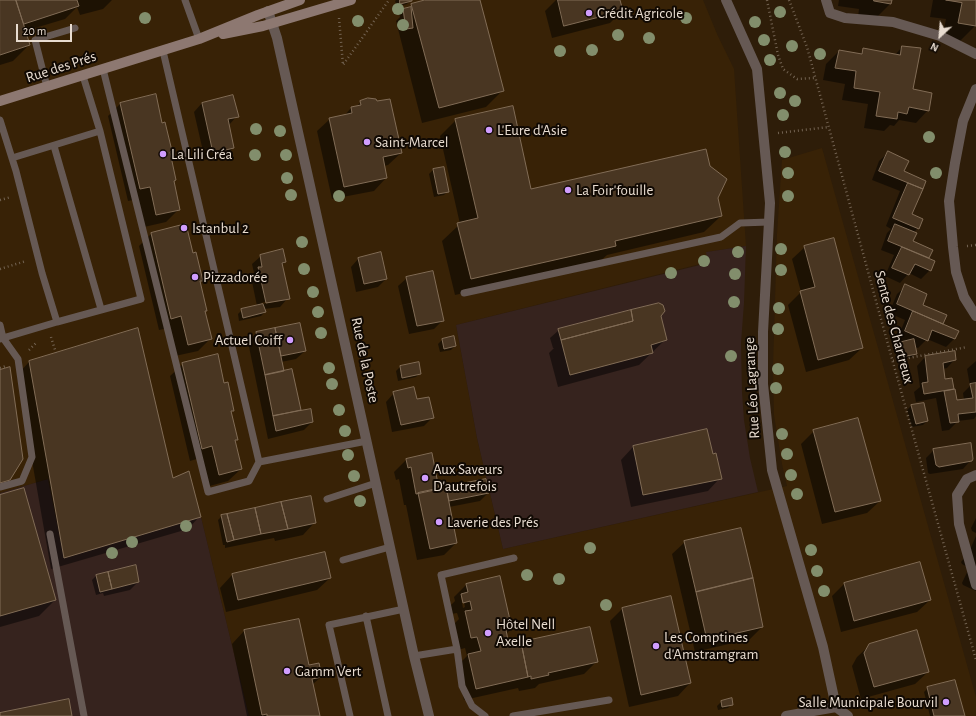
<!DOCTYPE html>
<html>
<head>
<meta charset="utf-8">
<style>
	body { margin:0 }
	#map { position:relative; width:976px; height:716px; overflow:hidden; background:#2e1d09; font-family:"Alegreya Sans",sans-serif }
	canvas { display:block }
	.north { position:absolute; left:920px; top:16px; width:40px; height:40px; -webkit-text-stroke:3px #100903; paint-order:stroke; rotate:206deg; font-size:11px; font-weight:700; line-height:16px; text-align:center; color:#e8dcd0 }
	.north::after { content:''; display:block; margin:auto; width:14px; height:18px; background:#e8dcd0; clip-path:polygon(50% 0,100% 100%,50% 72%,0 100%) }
	.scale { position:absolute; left:16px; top:24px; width:56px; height:18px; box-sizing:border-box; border:2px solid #e8dcd0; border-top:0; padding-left:5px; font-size:12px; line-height:14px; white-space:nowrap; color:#e8dcd0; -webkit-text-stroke:3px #100903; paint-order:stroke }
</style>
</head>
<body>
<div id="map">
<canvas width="976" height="716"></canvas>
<div class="north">N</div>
<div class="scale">20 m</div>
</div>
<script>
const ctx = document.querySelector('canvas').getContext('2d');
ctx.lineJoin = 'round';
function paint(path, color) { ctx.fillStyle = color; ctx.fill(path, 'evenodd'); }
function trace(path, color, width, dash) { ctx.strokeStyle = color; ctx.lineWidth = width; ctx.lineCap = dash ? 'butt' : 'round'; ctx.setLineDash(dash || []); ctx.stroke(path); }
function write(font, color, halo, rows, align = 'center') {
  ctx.font = font + ' "Alegreya Sans",sans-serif'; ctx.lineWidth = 4; ctx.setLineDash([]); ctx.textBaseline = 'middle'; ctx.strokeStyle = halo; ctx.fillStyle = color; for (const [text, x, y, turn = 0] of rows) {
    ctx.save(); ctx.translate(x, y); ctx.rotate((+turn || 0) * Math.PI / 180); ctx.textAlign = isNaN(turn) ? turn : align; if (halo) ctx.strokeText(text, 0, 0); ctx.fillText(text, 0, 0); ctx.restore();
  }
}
const built = new Path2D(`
	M 0,0 L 703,0 L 717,34 L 734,69 L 746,246 L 707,252 L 708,262 L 456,325 L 477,438 L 503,549 L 787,486 L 782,464 L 774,415 L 773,367 L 777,234 L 782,160 L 822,148 L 976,697 L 976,716 L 249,716 L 201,517 L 64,558 L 48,479 L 0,493 Z`);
const industrial = new Path2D(`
	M 746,246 L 744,303 L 741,343 L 742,392 L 744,420 L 750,458 L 758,492 L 503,549 L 477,438 L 456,325 L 708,263 L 706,252 Z
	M 48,479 L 64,557 L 201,517 L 249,716 L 0,716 L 0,493 Z`);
const shadow = new Path2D(`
	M 0,0 L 112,0 L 103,9 L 80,15 L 77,7 L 65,19 L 25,31 L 29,45 L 13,61 L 0,65 Z
	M 396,0 L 411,0 L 407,4 L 397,7 L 395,1 Z
	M 428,0 L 479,0 L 503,90 L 486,107 L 422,123 L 396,21 L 400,17 L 399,13 L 403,10 L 408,9 L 412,5 Z
	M 556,0 L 619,0 L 622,11 L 610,23 L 552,38 L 545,11 Z
	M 839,0 L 891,0 L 890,4 L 874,20 L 858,17 L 859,9 L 838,6 Z
	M 933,0 L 976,0 L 975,26 L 959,42 L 942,39 L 946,19 L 930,17 Z
	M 902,47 L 912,90 L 928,110 L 916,123 L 899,120 L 894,126 L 890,125 L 884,131 L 864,128 L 868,104 L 842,100 L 845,84 L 823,80 L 826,64 L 839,51 L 859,55 L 864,50 L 895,55 Z
	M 361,102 L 401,153 L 388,165 L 384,166 L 386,178 L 374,191 L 332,199 L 317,131 L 330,119 L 344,116 L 351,108 L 356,107 Z
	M 202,103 L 237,116 L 229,125 L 233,148 L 225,156 L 205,160 L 194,112 Z
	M 120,104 L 162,124 L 171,151 L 169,154 L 173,182 L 179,209 L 166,222 L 144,227 L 138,199 L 128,201 L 108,116 Z
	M 456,120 L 531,190 L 717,198 L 721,216 L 704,232 L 607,255 L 599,262 L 455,295 L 442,241 L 460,224 L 440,136 Z
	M 888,153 L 903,171 L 925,181 L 911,215 L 918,228 L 913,233 L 912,242 L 931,250 L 927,258 L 930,270 L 921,279 L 909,273 L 900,283 L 885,276 L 894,255 L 881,250 L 887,233 L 891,229 L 886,226 L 900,191 L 872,180 L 879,161 Z
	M 433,170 L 448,191 L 444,195 L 434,197 L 429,174 Z
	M 152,233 L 193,254 L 202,280 L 200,283 L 206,310 L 204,312 L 210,339 L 198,351 L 175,356 L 169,328 L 159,330 L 139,246 Z
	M 805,247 L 862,348 L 849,360 L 806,372 L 788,305 L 801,292 L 792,259 Z
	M 261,256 L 285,262 L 282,265 L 288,298 L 280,307 L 264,309 L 265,312 L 261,316 L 239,321 L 238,314 L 242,310 L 257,306 L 251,277 L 254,273 L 252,264 ZM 280,299 L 280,301 L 262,304 L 261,303 Z
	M 359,258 L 386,279 L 378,287 L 356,292 L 351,267 Z
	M 407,278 L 443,320 L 434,329 L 409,334 L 398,286 Z
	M 906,286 L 922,305 L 945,316 L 942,324 L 958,331 L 954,339 L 946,347 L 927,339 L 918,348 L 914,347 L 916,353 L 912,357 L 898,361 L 894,348 L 898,344 L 904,342 L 897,340 L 905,320 L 889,313 L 897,294 Z
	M 660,316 L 666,339 L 639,365 L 558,387 L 549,353 L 554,348 L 553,348 L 550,338 L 559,330 Z
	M 300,324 L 305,351 L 296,359 L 281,362 L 283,372 L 291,371 L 300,411 L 312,422 L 304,430 L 268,439 L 248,342 L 256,333 Z
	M 442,340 L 455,346 L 451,350 L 440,352 L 438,344 Z
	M 954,352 L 955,359 L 947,368 L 943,369 L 945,380 L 952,379 L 956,401 L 964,400 L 963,393 L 970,386 L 967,369 L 976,361 L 976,416 L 974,419 L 958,421 L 949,430 L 942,431 L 936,398 L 916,402 L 914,392 L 920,387 L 917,366 L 925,357 Z
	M 29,362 L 200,516 L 188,529 L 51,569 L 17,375 Z
	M 418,363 L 420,373 L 416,377 L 398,381 L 396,371 L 400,367 Z
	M 183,364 L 224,384 L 233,410 L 231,413 L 237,439 L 235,442 L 241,469 L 228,481 L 206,487 L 200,458 L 190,461 L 170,376 Z
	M 394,393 L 416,400 L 432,418 L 424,426 L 392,432 L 386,402 Z
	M 911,406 L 927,421 L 923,425 L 912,427 L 907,410 Z
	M 707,430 L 712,455 L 720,478 L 708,491 L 631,507 L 621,460 L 633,447 Z
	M 814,431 L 880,501 L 867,513 L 822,524 L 801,444 Z
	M 934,450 L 972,459 L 963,469 L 930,474 L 928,473 L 926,458 Z
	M 407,459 L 438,490 L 486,480 L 488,493 L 480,501 L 449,507 L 456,543 L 444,555 L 417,560 L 406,505 L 404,505 L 399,479 L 396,480 L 394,472 Z
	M 0,496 L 55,600 L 39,616 L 0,627 Z
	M 222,516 L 315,522 L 303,535 L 275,541 L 274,538 L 225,548 L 225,545 L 223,545 L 218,520 Z
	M 976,518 L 976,533 L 972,531 L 971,528 Z
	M 976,536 L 976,591 L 963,585 L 962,583 L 969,568 L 962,564 L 961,562 L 968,554 Z
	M 685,542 L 762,627 L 750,639 L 695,652 L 672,554 Z
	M 324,553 L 330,578 L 317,590 L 226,612 L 220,588 L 232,575 Z
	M 919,563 L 930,600 L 917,612 L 841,632 L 832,596 L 844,584 Z
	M 135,566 L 138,582 L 130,590 L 104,596 L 103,593 L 96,595 L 92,580 L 96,576 Z
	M 466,585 L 511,629 L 506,634 L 508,646 L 597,661 L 584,674 L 539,684 L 535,688 L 519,691 L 518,688 L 464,700 L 456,667 L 467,656 L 465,648 L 458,650 L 453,625 L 459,619 L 457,613 L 451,614 L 449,607 L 455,601 L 454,597 ZM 463,596 L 465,607 L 463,608 L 461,597 Z
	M 622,609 L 690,683 L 678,696 L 629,707 L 610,621 Z
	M 244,631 L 308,666 L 321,677 L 312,685 L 319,716 L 247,716 L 232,644 Z
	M 870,645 L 928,672 L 915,684 L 861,699 L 852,666 L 857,657 Z
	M 928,688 L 964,716 L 930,716 L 924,692 Z
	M 721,702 L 732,704 L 728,708 L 718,710 L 717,706 Z`);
const building = new Path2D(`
	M 0,0 L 16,0 L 30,45 L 0,55 Z
	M 16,0 L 77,0 L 79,6 L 24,24 Z
	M 400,0 L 412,0 L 412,1 L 400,4 Z
	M 425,0 L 480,0 L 504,91 L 439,108 L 411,4 Z
	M 558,0 L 620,0 L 623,11 L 564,26 Z
	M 874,0 L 892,0 L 891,4 L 874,1 Z
	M 946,0 L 976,0 L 976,26 L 958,23 L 962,3 Z
	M 411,7 L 413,28 L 406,29 L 403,9 Z
	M 902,46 L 921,48 L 913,89 L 932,93 L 929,111 L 909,107 L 907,114 L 898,112 L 897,119 L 876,116 L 880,92 L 854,88 L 856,71 L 835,68 L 839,50 L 862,54 L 863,48 L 900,55 Z
	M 156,94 L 162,123 L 165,122 L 172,151 L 170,152 L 176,180 L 174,181 L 180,210 L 156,215 L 150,187 L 140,189 L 120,103 Z
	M 233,95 L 239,117 L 228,119 L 234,148 L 213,153 L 202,103 Z
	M 368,98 L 376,99 L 377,101 L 390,99 L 402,153 L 383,157 L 387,178 L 344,187 L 329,118 L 352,113 L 351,107 L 361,105 L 360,101 Z
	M 513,106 L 531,189 L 706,149 L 710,166 L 727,179 L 718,198 L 722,216 L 615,241 L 616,246 L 471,279 L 457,223 L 478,218 L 455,119 Z
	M 888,151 L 909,161 L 904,171 L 926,181 L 923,189 L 879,171 Z
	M 444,167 L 449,192 L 438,194 L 433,169 Z
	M 908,183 L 923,189 L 912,214 L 923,219 L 919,229 L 893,218 Z
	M 186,224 L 193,253 L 196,252 L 203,281 L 200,281 L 207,311 L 205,311 L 212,339 L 188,345 L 181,316 L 171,319 L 151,233 Z
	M 895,224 L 917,233 L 913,241 L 933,250 L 929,258 L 888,241 Z
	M 834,238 L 863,348 L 818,360 L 800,291 L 815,287 L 804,246 Z
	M 902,247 L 935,261 L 931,271 L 915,264 L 909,275 L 892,268 Z
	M 283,249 L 286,262 L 282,263 L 290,299 L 266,303 L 258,267 L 262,267 L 260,255 Z
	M 381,252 L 387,279 L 364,284 L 358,258 Z
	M 433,271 L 444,321 L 417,326 L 406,277 Z
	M 905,284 L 927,294 L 923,305 L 947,315 L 943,324 L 897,304 Z
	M 659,303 L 663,305 L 665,311 L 661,316 L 667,340 L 651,345 L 653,353 L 570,375 L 561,340 L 633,321 L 631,310 Z
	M 263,304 L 266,312 L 243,318 L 241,309 Z
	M 631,310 L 633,321 L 561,340 L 558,329 Z
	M 913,311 L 959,331 L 955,339 L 932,330 L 928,341 L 905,331 Z
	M 300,323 L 306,351 L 281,356 L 275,328 Z
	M 138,328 L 173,478 L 189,471 L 201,517 L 64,558 L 29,361 Z
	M 275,328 L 284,371 L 265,375 L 256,332 Z
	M 454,336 L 456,346 L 444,349 L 442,339 Z
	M 914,339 L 917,354 L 901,357 L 898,343 Z
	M 955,351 L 956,360 L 943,363 L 945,379 L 952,378 L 954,389 L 924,394 L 922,383 L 928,382 L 925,356 Z
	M 218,354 L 224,383 L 228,382 L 234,411 L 231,411 L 238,440 L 235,440 L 242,469 L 219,475 L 212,446 L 202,449 L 182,363 Z
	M 419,362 L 421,374 L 402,378 L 400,366 Z
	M 10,367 L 23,459 L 10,480 L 0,483 L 0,370 Z
	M 292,369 L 301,410 L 273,416 L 265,375 Z
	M 976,383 L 976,412 L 958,414 L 959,422 L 950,423 L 944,391 L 955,389 L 957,400 L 973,398 L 970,384 Z
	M 414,387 L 417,399 L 429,397 L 434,418 L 401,425 L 393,392 Z
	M 924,403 L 928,421 L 916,424 L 911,405 Z
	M 311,409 L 313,422 L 276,431 L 273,416 Z
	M 858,418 L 881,501 L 835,512 L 813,430 Z
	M 707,429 L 713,454 L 716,453 L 722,479 L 643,495 L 633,446 Z
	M 971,443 L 973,459 L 972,461 L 939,467 L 936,465 L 933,449 Z
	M 432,453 L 439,489 L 416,494 L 411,467 L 408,468 L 406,459 Z
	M 486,479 L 489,493 L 449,501 L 446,487 Z
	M 446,487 L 457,543 L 430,549 L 418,493 Z
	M 24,488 L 56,600 L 0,616 L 0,495 Z
	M 311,496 L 316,523 L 288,529 L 281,502 Z
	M 281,502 L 288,529 L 261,534 L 255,508 Z
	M 255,508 L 261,534 L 234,540 L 227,514 Z
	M 227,514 L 234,540 L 227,542 L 221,515 Z
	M 741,528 L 753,578 L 696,592 L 684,541 Z
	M 325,552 L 331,578 L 238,600 L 232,574 Z
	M 920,562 L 931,600 L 854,621 L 844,583 Z
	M 136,565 L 139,582 L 112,589 L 108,572 Z
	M 108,572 L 112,589 L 100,592 L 96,575 Z
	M 500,576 L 512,629 L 506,630 L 509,645 L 521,642 L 528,677 L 476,689 L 468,654 L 481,651 L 477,637 L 471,638 L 465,611 L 472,610 L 470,601 L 463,603 L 461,594 L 468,592 L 466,584 Z
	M 753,578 L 763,627 L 707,640 L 696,592 Z
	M 671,596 L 691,683 L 641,695 L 622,608 Z
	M 299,619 L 309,665 L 319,663 L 322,677 L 312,679 L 320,716 L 267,716 L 267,714 L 262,715 L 244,630 Z
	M 590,627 L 598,662 L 548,673 L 549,675 L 531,679 L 531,676 L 528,677 L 521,642 Z
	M 917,630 L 929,672 L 874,687 L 864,653 L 869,644 Z
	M 955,680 L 965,716 L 934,716 L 927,687 Z
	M 732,698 L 733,705 L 722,707 L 721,701 Z
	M 69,699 L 72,716 L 0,716 L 0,713 Z`);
const path = new Path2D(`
	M 767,0 L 778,55 L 783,69 L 797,79 L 815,78
	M 789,0 L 807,47 L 879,312 L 976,660
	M 339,18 L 343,65 L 389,0
	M 778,133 L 829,127
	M 0,200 L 11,197
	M 967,246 L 976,245
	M 0,269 L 26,261
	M 51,337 L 56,353
	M 29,350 L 37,342
	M 893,361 L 967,347
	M 0,368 L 6,366`);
const lane = new Path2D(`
	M 185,0 L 199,39
	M 163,51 L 259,462 L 367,441
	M 103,69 L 208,492 L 249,481 L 259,462
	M 47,87 L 35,40 L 75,28
	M 0,120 L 16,171 L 42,273 L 57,322 L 141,299 L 100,131 L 83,76
	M 54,146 L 101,309
	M 12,158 L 100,131
	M 464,293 L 721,237 L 740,223 L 769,222
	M 0,325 L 3,338 L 18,359 L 32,457 L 22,481 L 0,487
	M 0,339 L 57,322
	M 327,499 L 376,483
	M 50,534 L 84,716
	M 343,560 L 390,547
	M 366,616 L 388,716
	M 414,656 L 457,649
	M 350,716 L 329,625 L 404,609
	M 485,716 L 472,706 L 462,686 L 457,649 L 441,575 L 514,558
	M 513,716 L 609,700`);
const street = new Path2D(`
	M 726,0 L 757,69 L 770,203 L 763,332 L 763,384 L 772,470 L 823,647 L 836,707 L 848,716
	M 826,0 L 830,13 L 845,18 L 893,22 L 940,36 L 976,54
	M 268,11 L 277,38 L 309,181 L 414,656 L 429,716
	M 976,89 L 963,121 L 955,163 L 949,201 L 953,247 L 956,272 L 964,297 L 976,316
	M 976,475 L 967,479 L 957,495 L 959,524 L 976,585
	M 786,716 L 836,707`);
const secondary = new Path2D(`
	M 223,34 L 263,26 L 351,0
	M 0,101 L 199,39 L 258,15 L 300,0`);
const trees = [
	[398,9],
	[780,12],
	[145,18],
	[686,18],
	[358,21],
	[755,22],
	[403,25],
	[618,35],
	[649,38],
	[764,40],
	[792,46],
	[592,50],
	[560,51],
	[820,54],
	[770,60],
	[780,93],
	[795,101],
	[783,115],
	[256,129],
	[280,131],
	[929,137],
	[785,152],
	[255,155],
	[286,155],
	[788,173],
	[936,173],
	[287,178],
	[291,195],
	[339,196],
	[788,196],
	[302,242],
	[781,249],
	[738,252],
	[704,261],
	[304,269],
	[781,270],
	[671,273],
	[735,274],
	[313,292],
	[734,302],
	[779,308],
	[318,312],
	[778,329],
	[321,333],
	[731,356],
	[329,368],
	[778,369],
	[332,384],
	[776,388],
	[339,410],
	[345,431],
	[782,434],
	[787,454],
	[348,455],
	[791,475],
	[354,476],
	[797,494],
	[360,501],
	[186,526],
	[132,542],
	[590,548],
	[811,550],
	[112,553],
	[817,571],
	[527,575],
	[559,579],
	[824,591],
	[606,605]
];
const markers = [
	[589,13,4,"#d09dfe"],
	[489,130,4,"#d09dfe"],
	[367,142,4,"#d09dfe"],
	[163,154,4,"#d09dfe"],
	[568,190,4,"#d09dfe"],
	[184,228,4,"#d09dfe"],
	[195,277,4,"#d09dfe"],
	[290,340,4,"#d09dfe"],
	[425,478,4,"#d09dfe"],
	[439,522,4,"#d09dfe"],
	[488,633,4,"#d09dfe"],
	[656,646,4,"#d09dfe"],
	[287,671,4,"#d09dfe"],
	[946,702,4,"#d09dfe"]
];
const poiNames = [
	["Crédit Agricole",597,13],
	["L'Eure d'Asie",497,130],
	["Saint-Marcel",375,142],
	["La Lili Créa",171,154],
	["La Foir'fouille",576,190],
	["Istanbul 2",192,228],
	["Pizzadorée",203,277],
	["Actuel Coiff",282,340,"right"],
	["Aux Saveurs",433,469],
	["D'autrefois",433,486],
	["Laverie des Prés",447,522],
	["Hôtel Nell",496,624],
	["Axelle",496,641],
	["Les Comptines",664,637],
	["d'Amstramgram",664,654],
	["Gamm Vert",295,671],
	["Salle Municipale Bourvil",938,702,"right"]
];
const streetNames = [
	["Rue des Prés",61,67,-18],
	["Sente des Chartreux",894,327,75],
	["Rue de la Poste",365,360,78],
	["Rue Léo Lagrange",752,388,-93]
];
paint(built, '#382206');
paint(industrial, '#36231e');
paint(shadow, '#0007');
paint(building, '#493622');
trace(building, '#816c56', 1);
trace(path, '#736352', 2.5, [1, 3]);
trace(lane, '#665954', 7);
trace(street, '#665954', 10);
trace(secondary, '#8d7871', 10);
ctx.fillStyle = '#828e6c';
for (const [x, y] of trees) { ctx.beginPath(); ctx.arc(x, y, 6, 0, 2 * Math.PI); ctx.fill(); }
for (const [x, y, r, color] of markers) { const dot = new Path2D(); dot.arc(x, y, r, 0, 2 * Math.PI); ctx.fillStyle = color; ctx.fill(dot); trace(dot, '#100903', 1.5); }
write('15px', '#e8dcd0', '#100903', poiNames, 'left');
write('15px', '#e8dcd0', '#100903', streetNames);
</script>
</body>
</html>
